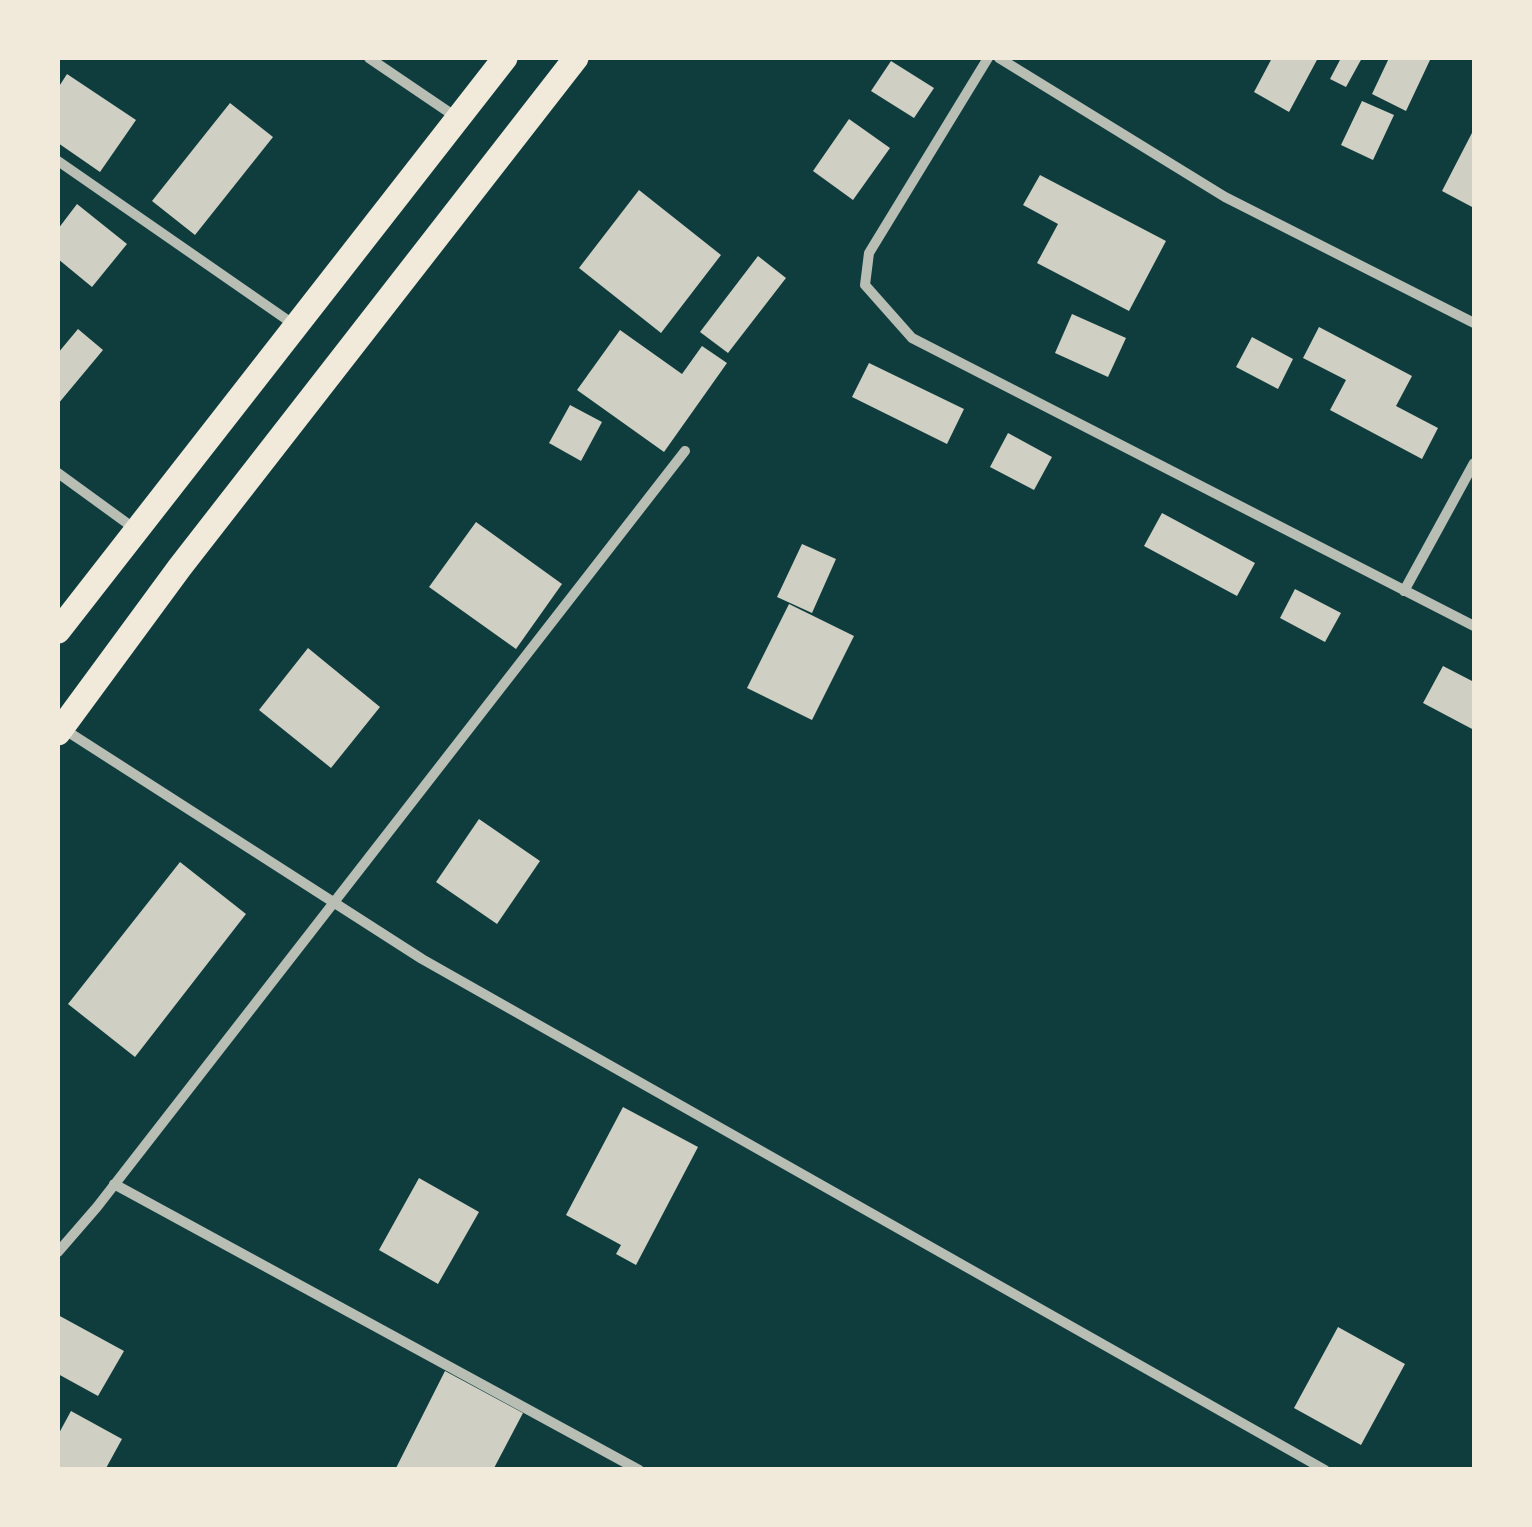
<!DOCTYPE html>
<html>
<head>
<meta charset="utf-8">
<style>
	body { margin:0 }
	#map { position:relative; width:1532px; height:1527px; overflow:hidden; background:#0f3d3e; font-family:"Noto Serif",serif }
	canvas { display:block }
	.frame { position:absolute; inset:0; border:60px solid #f1e9da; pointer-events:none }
</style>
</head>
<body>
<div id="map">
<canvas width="1532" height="1527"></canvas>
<div class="frame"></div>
</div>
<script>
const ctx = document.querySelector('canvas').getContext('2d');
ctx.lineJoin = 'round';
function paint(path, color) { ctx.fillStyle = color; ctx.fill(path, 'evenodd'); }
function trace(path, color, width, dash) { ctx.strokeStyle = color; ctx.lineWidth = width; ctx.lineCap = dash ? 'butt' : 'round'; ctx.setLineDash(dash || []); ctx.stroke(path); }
const building = new Path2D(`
	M 1272,58 L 1318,58 L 1289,112 L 1254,92 Z
	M 1341,58 L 1362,58 L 1346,87 L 1330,79 Z
	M 1389,58 L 1430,60 L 1406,111 L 1372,94 Z
	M 891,61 L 934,88 L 914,118 L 871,91 Z
	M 67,74 L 136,120 L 100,172 L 58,143 L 58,88 Z
	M 1362,101 L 1394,115 L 1373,160 L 1341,145 Z
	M 230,103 L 273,137 L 195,235 L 152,201 Z
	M 849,119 L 890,148 L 853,200 L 813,171 Z
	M 1474,129 L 1474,208 L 1442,191 Z
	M 1040,175 L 1166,241 L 1129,311 L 1037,263 L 1058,224 L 1023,205 Z
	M 639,190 L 721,255 L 661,333 L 579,268 Z
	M 77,204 L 127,244 L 92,287 L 58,259 L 58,229 Z
	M 758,256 L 786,278 L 728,353 L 700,332 Z
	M 1072,314 L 1126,338 L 1108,377 L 1055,353 Z
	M 1319,327 L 1412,376 L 1396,406 L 1438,428 L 1422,459 L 1330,410 L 1346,380 L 1303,358 Z
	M 78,329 L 103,350 L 58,404 L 58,353 Z
	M 620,330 L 682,374 L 702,346 L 727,363 L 664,452 L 577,390 Z
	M 1252,337 L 1293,359 L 1278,389 L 1236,367 Z
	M 869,363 L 964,409 L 947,444 L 852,397 Z
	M 570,405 L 602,422 L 581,461 L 549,443 Z
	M 1008,433 L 1052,457 L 1034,490 L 990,467 Z
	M 1162,513 L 1255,563 L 1237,596 L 1144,546 Z
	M 476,522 L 562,584 L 516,649 L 429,587 Z
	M 802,544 L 836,559 L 812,613 L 777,597 Z
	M 1295,589 L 1341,613 L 1325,642 L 1280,618 Z
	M 789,604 L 854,636 L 812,720 L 747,688 Z
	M 308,648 L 380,707 L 331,768 L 259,710 Z
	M 1443,666 L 1474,682 L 1474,730 L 1423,703 Z
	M 479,819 L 540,861 L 497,924 L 436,882 Z
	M 180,862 L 246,914 L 135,1057 L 68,1004 Z
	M 623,1107 L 698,1147 L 636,1265 L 616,1254 L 621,1245 L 566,1215 Z
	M 419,1178 L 479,1212 L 438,1284 L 379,1250 Z
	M 58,1315 L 124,1351 L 98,1396 L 58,1374 Z
	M 1338,1327 L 1405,1364 L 1361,1445 L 1294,1408 Z
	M 445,1371 L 523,1413 L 493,1470 L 395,1470 Z
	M 71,1411 L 122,1439 L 105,1470 L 58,1470 L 58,1435 Z`);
const minor = new Path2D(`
	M 369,58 L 456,117
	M 988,58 L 869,253 L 865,285 L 912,338 L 1474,626
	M 999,58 L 1225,197 L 1474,323
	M 58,161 L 296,326
	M 58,473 L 135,529
	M 1404,591 L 1474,463
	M 62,728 L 422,959 L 1325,1470
	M 114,1184 L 639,1470
	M 58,1252 L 97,1207 L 685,451`);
const trunk = new Path2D(`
	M 58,631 L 505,58
	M 58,733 L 180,567 L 576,58`);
paint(building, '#cfcfc3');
trace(minor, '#b8beb3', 10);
trace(trunk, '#f1e9da', 25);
</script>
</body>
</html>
